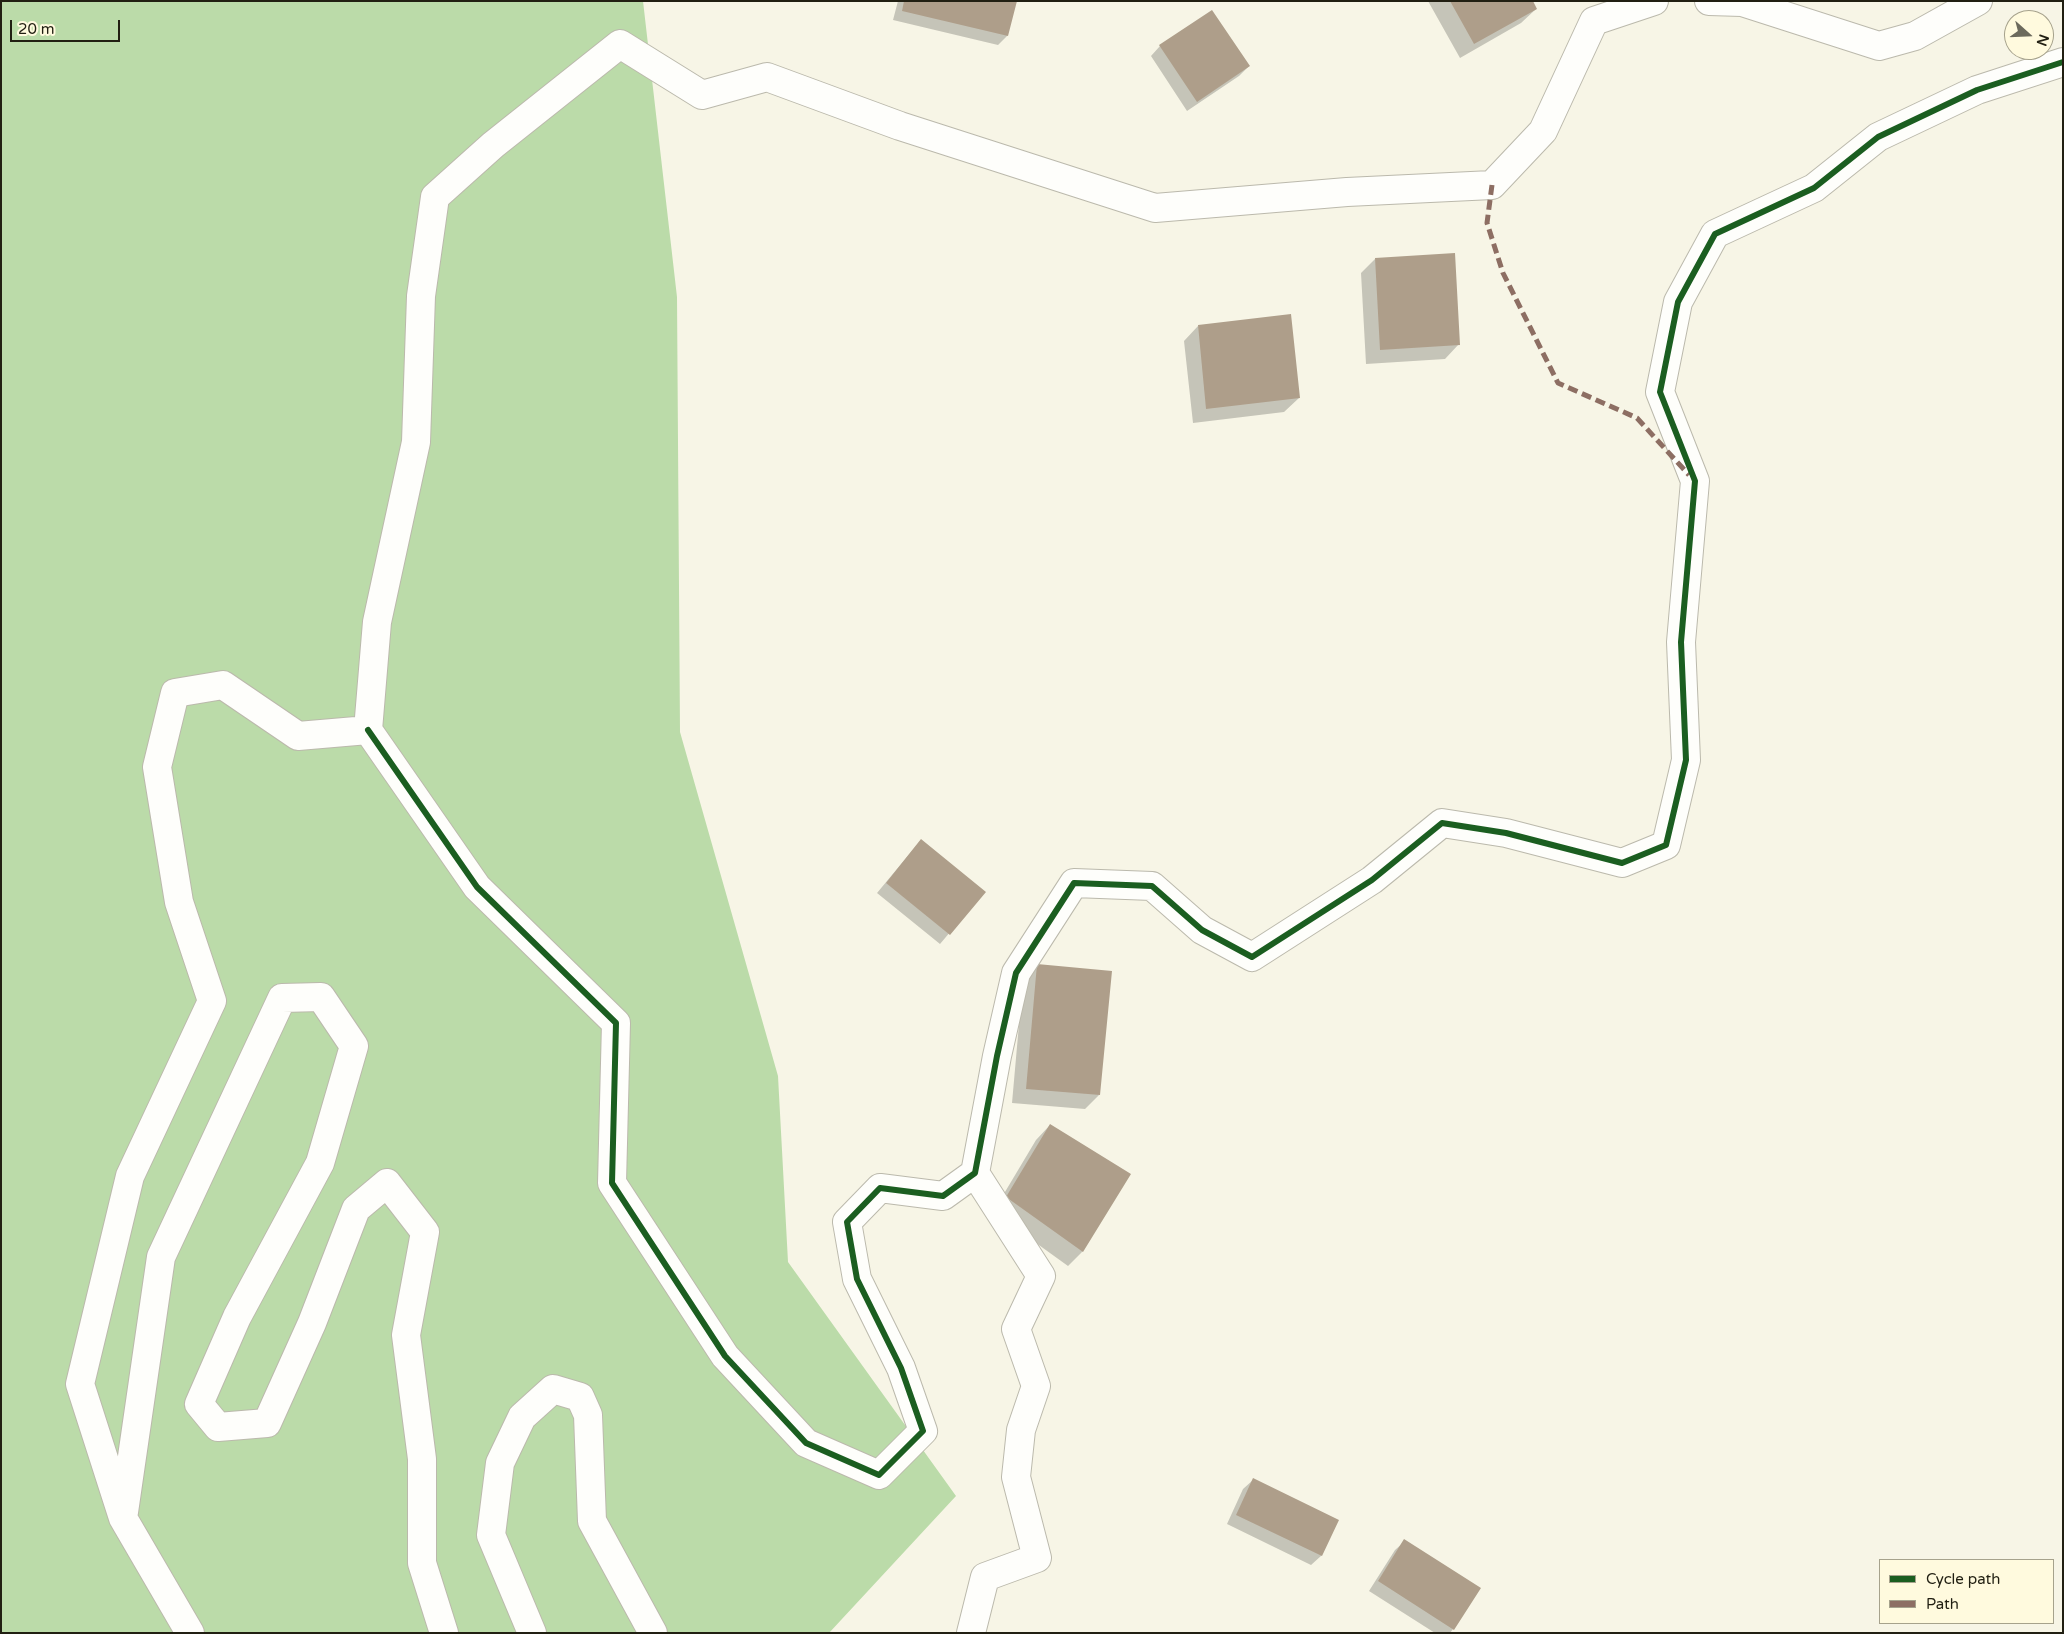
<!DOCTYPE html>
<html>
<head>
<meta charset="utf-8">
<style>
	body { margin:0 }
	#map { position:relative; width:2064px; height:1634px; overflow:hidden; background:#f7f5e6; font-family:"Varela Round",sans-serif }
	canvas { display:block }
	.frame { position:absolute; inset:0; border:2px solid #211f12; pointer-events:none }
	.legend { position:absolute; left:1879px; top:1559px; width:175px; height:65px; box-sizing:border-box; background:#fffade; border:1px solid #a6a28c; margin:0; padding:6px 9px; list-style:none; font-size:15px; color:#211f12 }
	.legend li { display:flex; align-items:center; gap:10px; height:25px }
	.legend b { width:25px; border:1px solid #a6a28c }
	.north { position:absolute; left:2004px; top:10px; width:50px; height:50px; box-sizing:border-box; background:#fffade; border:1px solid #a6a28c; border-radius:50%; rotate:110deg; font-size:14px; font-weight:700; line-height:20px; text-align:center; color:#211f12 }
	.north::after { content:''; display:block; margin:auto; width:18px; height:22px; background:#6c6a5c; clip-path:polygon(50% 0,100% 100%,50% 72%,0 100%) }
	.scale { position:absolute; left:10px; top:20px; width:110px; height:22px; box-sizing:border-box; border:2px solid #211f12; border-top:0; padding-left:6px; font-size:15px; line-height:18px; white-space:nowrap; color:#211f12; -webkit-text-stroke:4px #fffade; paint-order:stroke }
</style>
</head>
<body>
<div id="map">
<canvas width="2064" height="1634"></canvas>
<div class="frame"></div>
<ul class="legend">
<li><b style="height:6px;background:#1b5e20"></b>Cycle path</li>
<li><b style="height:6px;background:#8d6e63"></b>Path</li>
</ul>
<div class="north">N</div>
<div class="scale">20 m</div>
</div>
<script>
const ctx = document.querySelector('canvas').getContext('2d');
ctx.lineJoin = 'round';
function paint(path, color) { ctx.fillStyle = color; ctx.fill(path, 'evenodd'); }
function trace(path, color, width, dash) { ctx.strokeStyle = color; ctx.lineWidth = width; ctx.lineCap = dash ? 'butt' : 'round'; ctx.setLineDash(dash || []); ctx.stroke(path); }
const forest = new Path2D(`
	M 1,1 L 643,1 L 677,297 L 680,732 L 778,1076 L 788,1262 L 956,1496 L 829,1633 L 1,1633 Z`);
const shadow = new Path2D(`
	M 898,1 L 1016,1 L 1007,36 L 998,45 L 893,20 Z
	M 1428,1 L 1532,1 L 1536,9 L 1521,23 L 1460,58 Z
	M 1160,46 L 1249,66 L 1239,76 L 1187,111 L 1151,56 Z
	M 1375,259 L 1459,344 L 1445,359 L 1366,364 L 1361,273 Z
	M 1198,326 L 1299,398 L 1284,412 L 1193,423 L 1184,341 Z
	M 921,840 L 984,892 L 940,944 L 877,893 Z
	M 1038,965 L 1099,1095 L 1085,1109 L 1012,1103 L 1023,979 Z
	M 1050,1125 L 1129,1174 L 1082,1252 L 1068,1266 L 993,1212 L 1036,1140 Z
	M 1253,1480 L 1337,1521 L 1321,1556 L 1311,1565 L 1227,1524 L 1243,1489 Z
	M 1405,1541 L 1453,1629 L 1450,1633 L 1435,1633 L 1369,1591 L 1395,1550 Z`);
const building = new Path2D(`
	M 904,1 L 1017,1 L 1008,36 L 902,11 Z
	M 1450,1 L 1533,1 L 1537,9 L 1474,44 Z
	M 1212,10 L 1250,66 L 1197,102 L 1159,45 Z
	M 1455,253 L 1460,345 L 1380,350 L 1375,258 Z
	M 1291,314 L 1300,398 L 1206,409 L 1198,325 Z
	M 921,839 L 986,892 L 950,935 L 886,883 Z
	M 1037,964 L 1112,971 L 1100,1095 L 1026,1089 Z
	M 1050,1124 L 1131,1174 L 1083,1252 L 1006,1197 Z
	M 1253,1478 L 1339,1520 L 1322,1556 L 1236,1515 Z
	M 1404,1539 L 1481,1588 L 1454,1630 L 1378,1581 Z`);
const street = new Path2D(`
	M 1709,1 L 1742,2 L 1879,46 L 1915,36 L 1978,1
	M 368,730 L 477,887 L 616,1023 L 612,1183 L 725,1356 L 806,1443 L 879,1475 L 923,1431 L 901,1368 L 857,1279 L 847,1222 L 880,1188 L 943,1196 L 975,1173 L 997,1056 L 1016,973 L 1074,883 L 1152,886 L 1202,930 L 1252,957 L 1372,880 L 1442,823 L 1506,833 L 1622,863 L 1666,845 L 1686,760 L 1681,642 L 1695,481 L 1660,392 L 1678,302 L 1715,234 L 1814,188 L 1878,137 L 1977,90 L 2063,62
	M 124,1512 L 161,1257 L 282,998 L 321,997 L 354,1046 L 320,1163 L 237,1317 L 199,1404 L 218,1427 L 267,1423 L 312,1323 L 356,1209 L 387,1183 L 425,1232 L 406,1335 L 422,1459 L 422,1563 L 444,1633
	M 190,1633 L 123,1518 L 80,1384 L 130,1176 L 212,1001 L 179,902 L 157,767 L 175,693 L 223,685 L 298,736 L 368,730 L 377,622 L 416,442 L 421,296 L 435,197 L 493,145 L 620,44 L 702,95 L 767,77 L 900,126 L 1155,208 L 1347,192 L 1492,185 L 1543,131 L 1594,21 L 1654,1
	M 532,1633 L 491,1535 L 500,1463 L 522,1417 L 553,1389 L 580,1397 L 588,1415 L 592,1521 L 653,1633
	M 971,1633 L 985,1577 L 1037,1558 L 1016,1477 L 1021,1430 L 1036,1386 L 1016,1329 L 1041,1276 L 975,1173`);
const quiet = new Path2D(`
	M 1492,185 L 1487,223 L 1503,273 L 1558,383 L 1637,418 L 1689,475`);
const cycleway = new Path2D(`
	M 368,730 L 477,887 L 616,1023 L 612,1183 L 725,1356 L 806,1443 L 879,1475 L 923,1431 L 901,1368 L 857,1279 L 847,1222 L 880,1188 L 943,1196 L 975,1173 L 997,1056 L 1016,973 L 1074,883 L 1152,886 L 1202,930 L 1252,957 L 1372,880 L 1442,823 L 1506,833 L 1622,863 L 1666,845 L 1686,760 L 1681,642 L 1695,481 L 1660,392 L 1678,302 L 1715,234 L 1814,188 L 1878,137 L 1977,90 L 2063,62`);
paint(forest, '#bbdba9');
paint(shadow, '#0003');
paint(building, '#ae9e8a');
trace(street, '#bbb9ac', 30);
trace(street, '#fefefb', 28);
trace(quiet, '#8d6e63', 5, [10, 5]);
trace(cycleway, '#1b5e20', 6);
</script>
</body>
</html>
